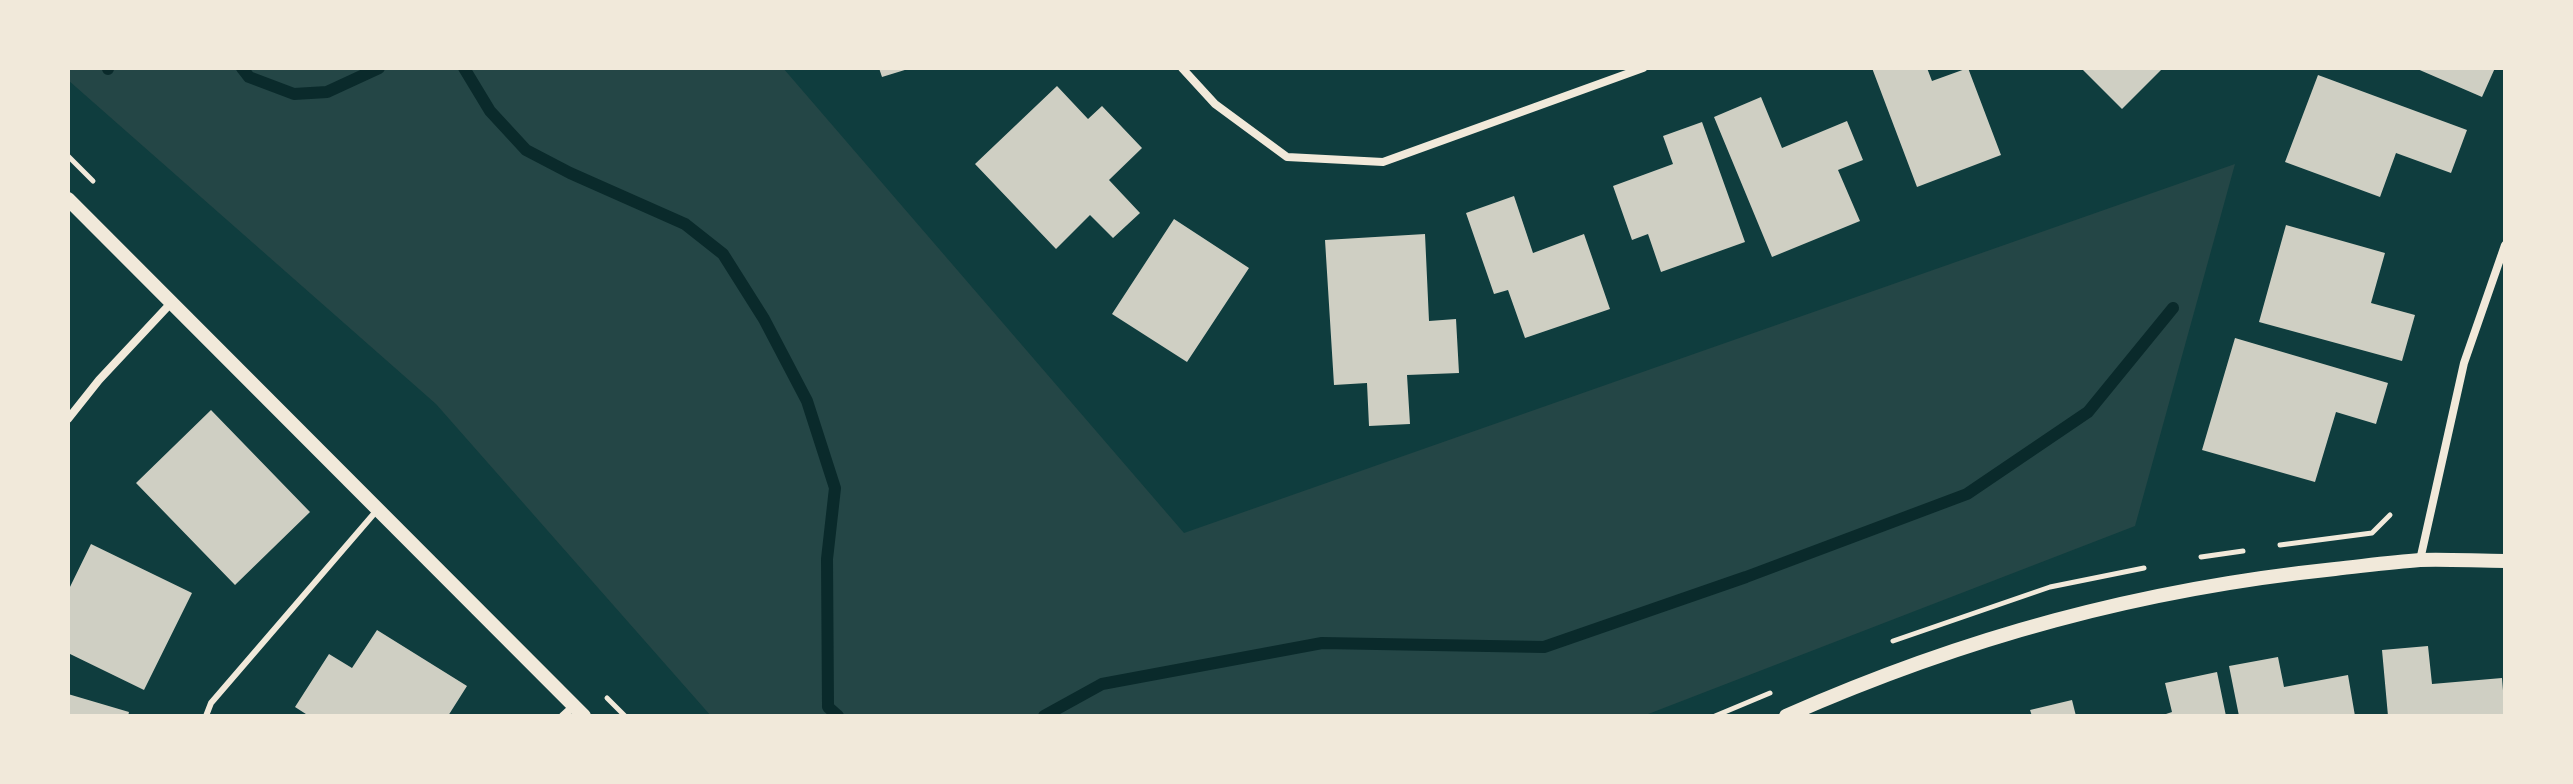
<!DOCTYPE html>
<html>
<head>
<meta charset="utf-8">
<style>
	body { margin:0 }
	#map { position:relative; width:2573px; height:784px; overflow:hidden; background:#0f3d3e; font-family:"Sofia Sans Condensed",sans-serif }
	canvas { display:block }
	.frame { position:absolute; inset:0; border:70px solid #f1e9da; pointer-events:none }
</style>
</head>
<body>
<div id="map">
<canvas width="2573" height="784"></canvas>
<div class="frame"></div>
</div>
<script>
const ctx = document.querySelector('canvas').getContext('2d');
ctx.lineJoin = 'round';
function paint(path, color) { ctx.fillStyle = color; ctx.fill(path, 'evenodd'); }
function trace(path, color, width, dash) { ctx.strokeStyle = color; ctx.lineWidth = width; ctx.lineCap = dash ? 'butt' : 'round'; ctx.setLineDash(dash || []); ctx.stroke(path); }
const green = new Path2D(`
	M 68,68 L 783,68 L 1184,533 L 2235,164 L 2135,526 L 1643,716 L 711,716 L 436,404 L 68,80 Z`);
const stream = new Path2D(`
	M 108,68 L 108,69
	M 242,68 L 249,77 L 294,94 L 327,92 L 379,68
	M 464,68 L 490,111 L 526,150 L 570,173 L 685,224 L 723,254 L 764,319 L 807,401 L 835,488 L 827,559 L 828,707 L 838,716
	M 1044,716 L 1102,684 L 1322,643 L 1544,647 L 1746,577 L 1967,494 L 2088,412 L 2173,308`);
const building = new Path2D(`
	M 879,68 L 908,68 L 908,69 L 882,77 Z
	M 1872,68 L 1927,68 L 1932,81 L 1968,68 L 2001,155 L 1917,187 Z
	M 2081,68 L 2163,68 L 2122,109 Z
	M 2415,68 L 2495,68 L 2482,97 Z
	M 2318,75 L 2467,130 L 2451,173 L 2396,153 L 2380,197 L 2285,162 Z
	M 1057,86 L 1088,119 L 1102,106 L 1142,148 L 1109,180 L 1140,213 L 1113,238 L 1090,215 L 1056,249 L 975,164 Z
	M 1761,97 L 1782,148 L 1847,121 L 1863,160 L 1838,170 L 1860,221 L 1772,257 L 1714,117 Z
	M 1702,122 L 1745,242 L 1661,272 L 1648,234 L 1632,240 L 1613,186 L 1673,164 L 1663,136 Z
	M 1514,196 L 1533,253 L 1584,234 L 1610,309 L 1525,338 L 1508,290 L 1494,294 L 1466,213 Z
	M 1174,219 L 1249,268 L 1187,362 L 1112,314 Z
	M 2286,225 L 2385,253 L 2371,303 L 2415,315 L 2402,361 L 2259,322 Z
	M 1425,234 L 1429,321 L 1456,319 L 1459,373 L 1407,375 L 1410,424 L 1369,426 L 1367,383 L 1334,385 L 1325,240 Z
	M 2235,338 L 2388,383 L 2376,424 L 2336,412 L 2315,482 L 2202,450 Z
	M 211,410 L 310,512 L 235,585 L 136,483 Z
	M 91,544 L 192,593 L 144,690 L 68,653 L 68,591 Z
	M 377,630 L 467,686 L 448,716 L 309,716 L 295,707 L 329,654 L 352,668 Z
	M 2428,646 L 2432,684 L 2502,678 L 2505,716 L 2388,716 L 2382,650 Z
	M 2278,657 L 2284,687 L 2348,675 L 2355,716 L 2239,716 L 2229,666 Z
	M 2217,672 L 2226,716 L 2160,716 L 2172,712 L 2165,683 Z
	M 68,694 L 129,712 L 128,716 L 68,716 Z
	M 2072,700 L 2076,716 L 2032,716 L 2030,710 Z`);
const path = new Path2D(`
	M 68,156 L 93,181
	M 2280,545 L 2372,533 L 2390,515
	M 2201,557 L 2243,551
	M 1893,641 L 2050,587 L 2144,568
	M 607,698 L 625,716
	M 1715,716 L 1770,693`);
const service = new Path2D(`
	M 206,716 L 211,703 L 378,509`);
const minor = new Path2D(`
	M 1182,68 L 1215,104 L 1287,157 L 1383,162 L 1643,68
	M 68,419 L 99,380 L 171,303
	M 2420,560 L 2464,363 L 2505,245
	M 563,716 L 574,706`);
const tertiary = new Path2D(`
	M 68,199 L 584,716
	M 1786,716 C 1965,637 2141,589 2335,569 C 2363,566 2392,562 2420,560 C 2448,559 2477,561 2505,561`);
paint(green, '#244646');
trace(stream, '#0a2a2b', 12);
paint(building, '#cfcfc3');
trace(path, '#f1e9da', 5);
trace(service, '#f1e9da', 6);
trace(minor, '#f1e9da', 8);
trace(tertiary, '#f1e9da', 14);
</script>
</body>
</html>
